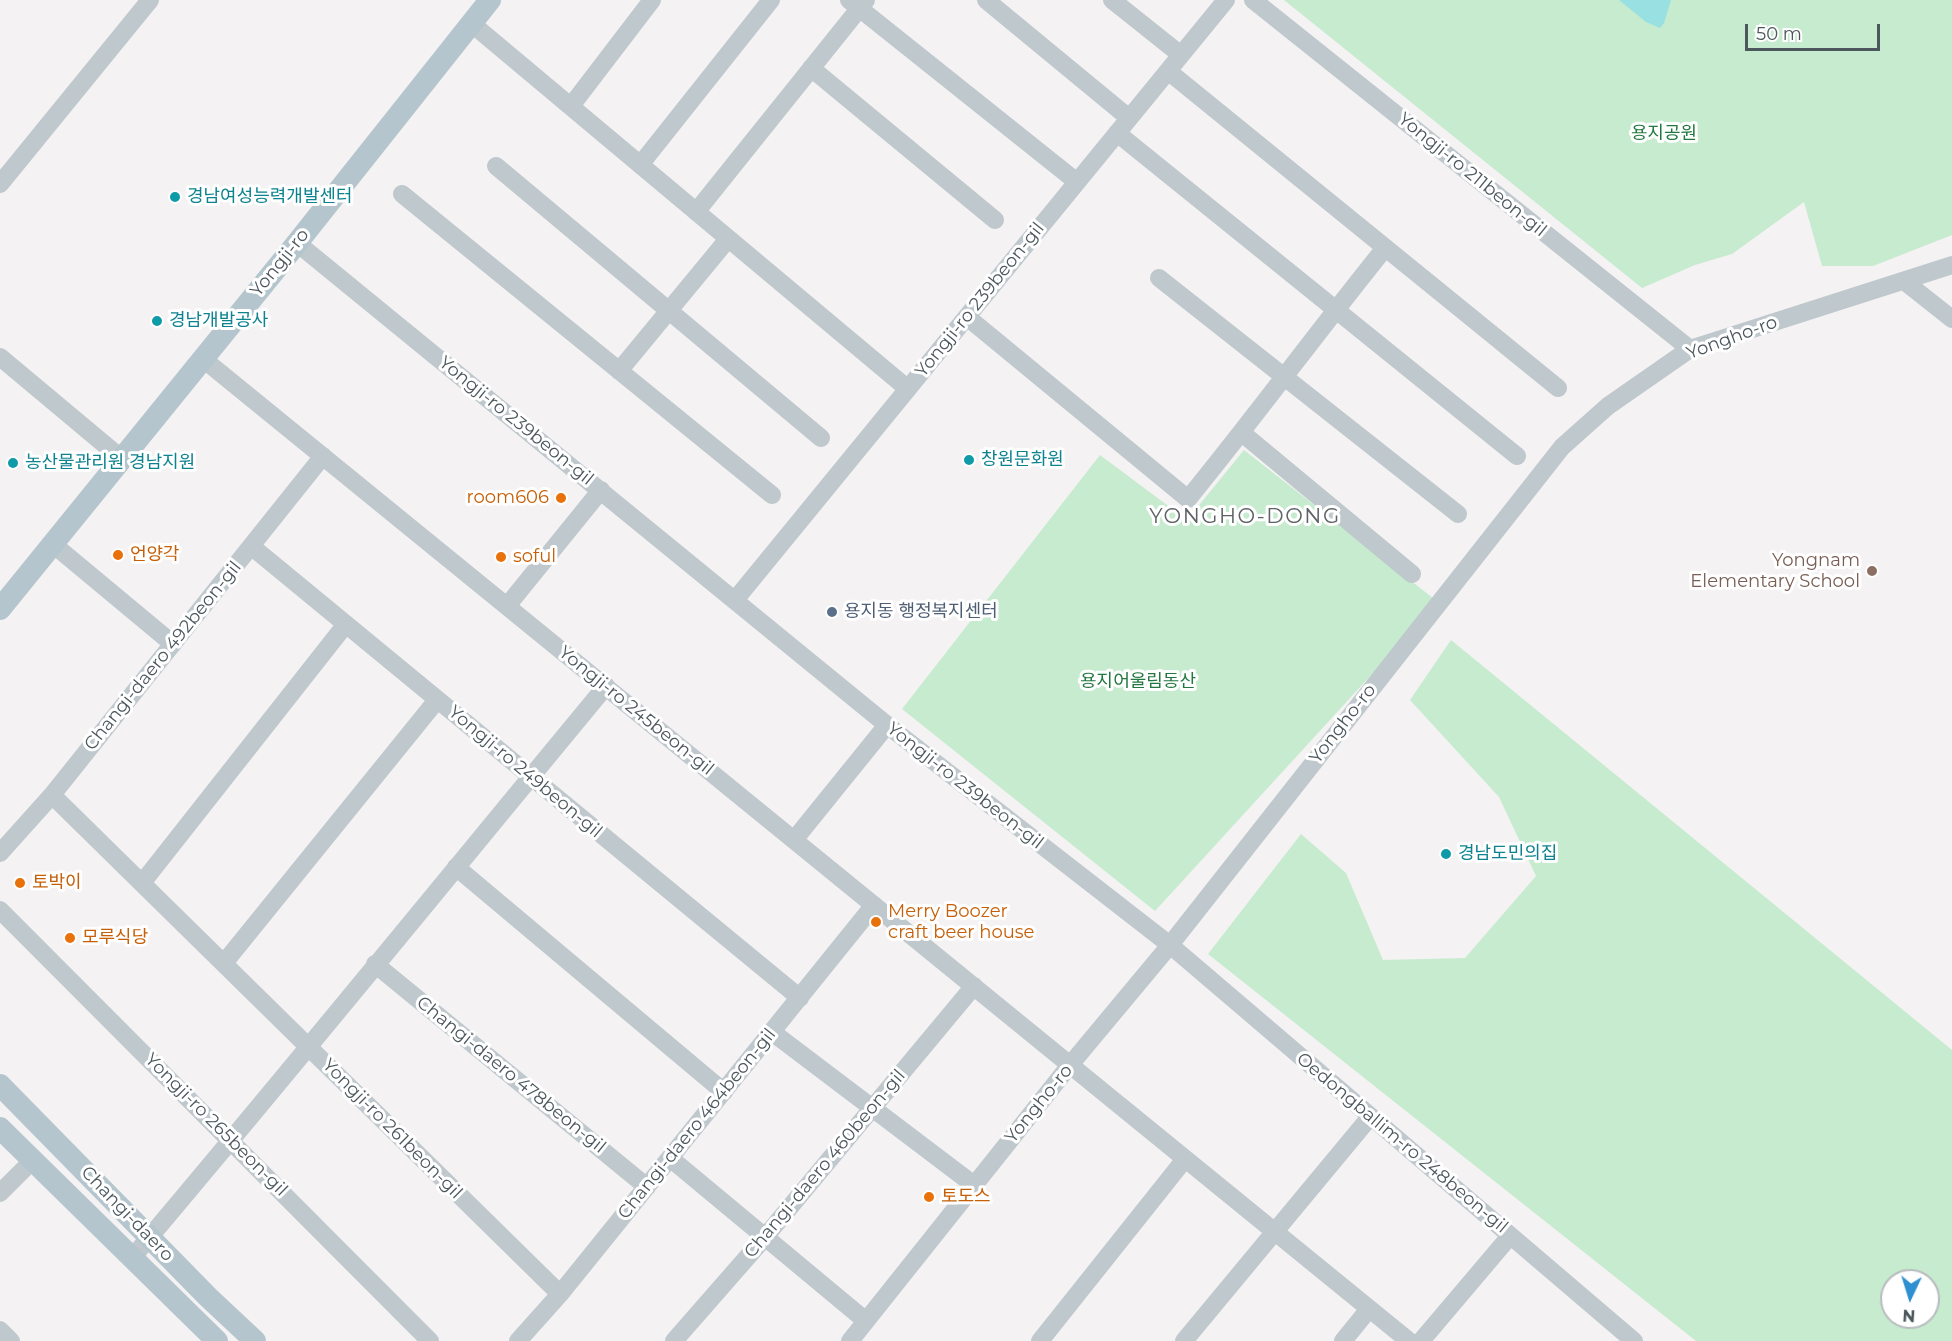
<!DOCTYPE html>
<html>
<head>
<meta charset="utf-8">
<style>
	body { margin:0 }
	#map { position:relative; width:1952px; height:1341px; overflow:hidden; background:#f4f2f2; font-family:Montserrat,sans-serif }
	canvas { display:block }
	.north { position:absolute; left:1880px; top:1269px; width:60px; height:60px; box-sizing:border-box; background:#fff; border:2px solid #b7bcbe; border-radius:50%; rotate:184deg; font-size:16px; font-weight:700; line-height:24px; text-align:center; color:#4c585d }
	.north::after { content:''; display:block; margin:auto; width:21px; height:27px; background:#2f90d1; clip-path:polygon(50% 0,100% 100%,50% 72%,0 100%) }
	.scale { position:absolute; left:1745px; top:24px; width:135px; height:27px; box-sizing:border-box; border:3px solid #4c585d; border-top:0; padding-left:8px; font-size:18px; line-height:21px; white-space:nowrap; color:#4c585d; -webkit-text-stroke:4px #fff; paint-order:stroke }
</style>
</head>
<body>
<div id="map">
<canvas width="1952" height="1341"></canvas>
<div class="north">N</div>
<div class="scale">50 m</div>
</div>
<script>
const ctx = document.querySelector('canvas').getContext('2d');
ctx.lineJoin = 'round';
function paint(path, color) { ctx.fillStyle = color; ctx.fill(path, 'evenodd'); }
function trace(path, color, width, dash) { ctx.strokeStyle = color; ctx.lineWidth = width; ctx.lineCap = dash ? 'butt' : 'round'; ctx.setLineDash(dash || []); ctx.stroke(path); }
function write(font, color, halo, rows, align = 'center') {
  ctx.font = font + ' Montserrat,"Noto Sans KR",sans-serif'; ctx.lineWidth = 6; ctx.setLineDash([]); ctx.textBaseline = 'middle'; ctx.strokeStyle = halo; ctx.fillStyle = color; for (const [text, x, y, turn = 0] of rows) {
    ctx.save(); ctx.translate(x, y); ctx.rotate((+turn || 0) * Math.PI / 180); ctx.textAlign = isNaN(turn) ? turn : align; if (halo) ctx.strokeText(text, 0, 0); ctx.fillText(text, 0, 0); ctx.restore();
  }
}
const green = new Path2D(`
	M 1284,0 L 1952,0 L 1952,235 L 1873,266 L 1822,266 L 1804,202 L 1732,254 L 1695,265 L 1642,288 Z
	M 1244,450 L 1438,602 L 1155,911 L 902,709 L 1100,455 L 1187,520 Z
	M 1451,640 L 1952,1050 L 1952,1341 L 1696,1341 L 1208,954 L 1301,834 L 1346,873 L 1383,960 L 1465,958 L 1536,876 L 1499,797 L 1410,700 ZM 1892,1281 L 1928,1281 L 1928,1317 L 1892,1317 Z`);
const water = new Path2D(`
	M 1619,0 L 1671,0 L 1664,23 L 1660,28 L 1646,22 Z`);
const minor = new Path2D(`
	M 849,0 L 1077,182
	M 986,0 L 1129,118
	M 1112,0 L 1181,55
	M 1253,0 L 1690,349
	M 471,23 L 908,389
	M 811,68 L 995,220
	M 1168,71 L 1558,388
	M 571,106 L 652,0
	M 1117,133 L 1517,456
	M 640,165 L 771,0
	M 496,166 L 821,438
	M 0,184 L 150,0
	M 402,194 L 772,495
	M 696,212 L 866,0
	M 297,243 L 887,725 L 1170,945 L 1634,1341
	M 1159,278 L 1458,514
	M 1904,281 L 1952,319
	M 967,317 L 1188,499 C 1255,417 1318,331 1385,248
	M 0,357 L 122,459
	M 202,358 L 1409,1341
	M 619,371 L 728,239
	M 1242,433 L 1412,574
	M 54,545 L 173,644
	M 251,546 L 800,998
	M 735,600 L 1226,0
	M 507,606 L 601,490
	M 52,795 L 560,1294
	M 794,840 L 887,725
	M 0,853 L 52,795 L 323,456
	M 456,867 L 724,1092
	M 142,883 L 346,624
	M 0,910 L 430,1341
	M 224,963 L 437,700
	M 375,964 L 647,1187
	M 772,1032 L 974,1185
	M 670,1158 L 866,1321
	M 0,1193 L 33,1160
	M 132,1258 C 292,1069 448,877 606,686
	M 0,1330 L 11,1341
	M 518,1341 L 560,1294 L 874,905
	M 674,1341 L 765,1237 L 974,986
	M 850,1341 L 1070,1065 L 1170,945 L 1562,447 L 1608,406 L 1690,349 L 1952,265
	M 1040,1341 L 1185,1159
	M 1184,1341 L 1370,1117
	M 1343,1341 L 1369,1309
	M 1421,1341 L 1510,1236`);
const major = new Path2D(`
	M 0,609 L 297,243 L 490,0
	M 0,1085 L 208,1297 L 255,1341
	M 0,1128 L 217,1341`);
const markers = [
	[175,197,6,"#0f9aa8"],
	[157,321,6,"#0f9aa8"],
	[969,460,6,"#0f9aa8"],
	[13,463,6,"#0f9aa8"],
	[561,498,6,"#e8710a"],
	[118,555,6,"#e8710a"],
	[501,557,6,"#e8710a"],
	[1872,571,6,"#8d6e63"],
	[832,612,6,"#5c6f8a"],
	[1446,854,6,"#0f9aa8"],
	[20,883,6,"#e8710a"],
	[876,922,6,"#e8710a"],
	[70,938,6,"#e8710a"],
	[929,1197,6,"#e8710a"]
];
const parkNames = [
	["용지공원",1664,134],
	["용지어울림동산",1138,682]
];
const streetNames = [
	["Yongji-ro 211beon-gil",1472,175,39],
	["Yongji-ro",280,263,-51],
	["Yongji-ro 239beon-gil",980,300,-51],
	["Yongho-ro",1732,338,-20],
	["Yongji-ro 239beon-gil",516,421,39],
	["Changi-daero 492beon-gil",163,656,-51],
	["Yongji-ro 245beon-gil",636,711,39],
	["Yongho-ro",1343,724,-52],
	["Yongji-ro 249beon-gil",525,772,40],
	["Yongji-ro 239beon-gil",965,786,38],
	["Changi-daero 478beon-gil",511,1075,39],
	["Yongho-ro",1039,1104,-51],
	["Changi-daero 464beon-gil",697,1124,-51],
	["Yongji-ro 265beon-gil",216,1125,45],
	["Yongji-ro 261beon-gil",392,1129,45],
	["Oedongballim-ro 248beon-gil",1402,1143,40],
	["Changi-daero 460beon-gil",825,1164,-50],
	["Changi-daero",127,1214,46]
];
const cultureNames = [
	["경남여성능력개발센터",187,197],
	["경남개발공사",169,321],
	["창원문화원",981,460],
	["농산물관리원 경남지원",25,463],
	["경남도민의집",1458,854]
];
const foodNames = [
	["room606",549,498,"right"],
	["언양각",130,555],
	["soful",513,557],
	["토박이",32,883],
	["Merry Boozer",888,912],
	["craft beer house",888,933],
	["모루식당",82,938],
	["토도스",941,1197]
];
const educationNames = [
	["Yongnam",1860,561],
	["Elementary School",1860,582]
];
const serviceNames = [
	["용지동 행정복지센터",844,612]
];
const quarterNames = [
	["YONGHO-DONG",1245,517]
];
paint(green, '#c7ebcf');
paint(water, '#99e0e3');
trace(minor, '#bfc8cd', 18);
trace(major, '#b5c5cd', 22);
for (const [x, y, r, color] of markers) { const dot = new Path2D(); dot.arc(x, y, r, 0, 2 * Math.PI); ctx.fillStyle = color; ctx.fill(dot); trace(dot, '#fff', 2); }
write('18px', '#237840', '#fff', parkNames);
write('18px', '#4c585d', '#fff', streetNames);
write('18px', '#0d838f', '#fff', cultureNames, 'left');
write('18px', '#c56008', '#fff', foodNames, 'left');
write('18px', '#785e54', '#fff', educationNames, 'right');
write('18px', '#4e5e75', '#fff', serviceNames, 'left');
ctx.letterSpacing = '1.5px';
write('21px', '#5f6366', '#fff', quarterNames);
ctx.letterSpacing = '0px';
</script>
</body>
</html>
